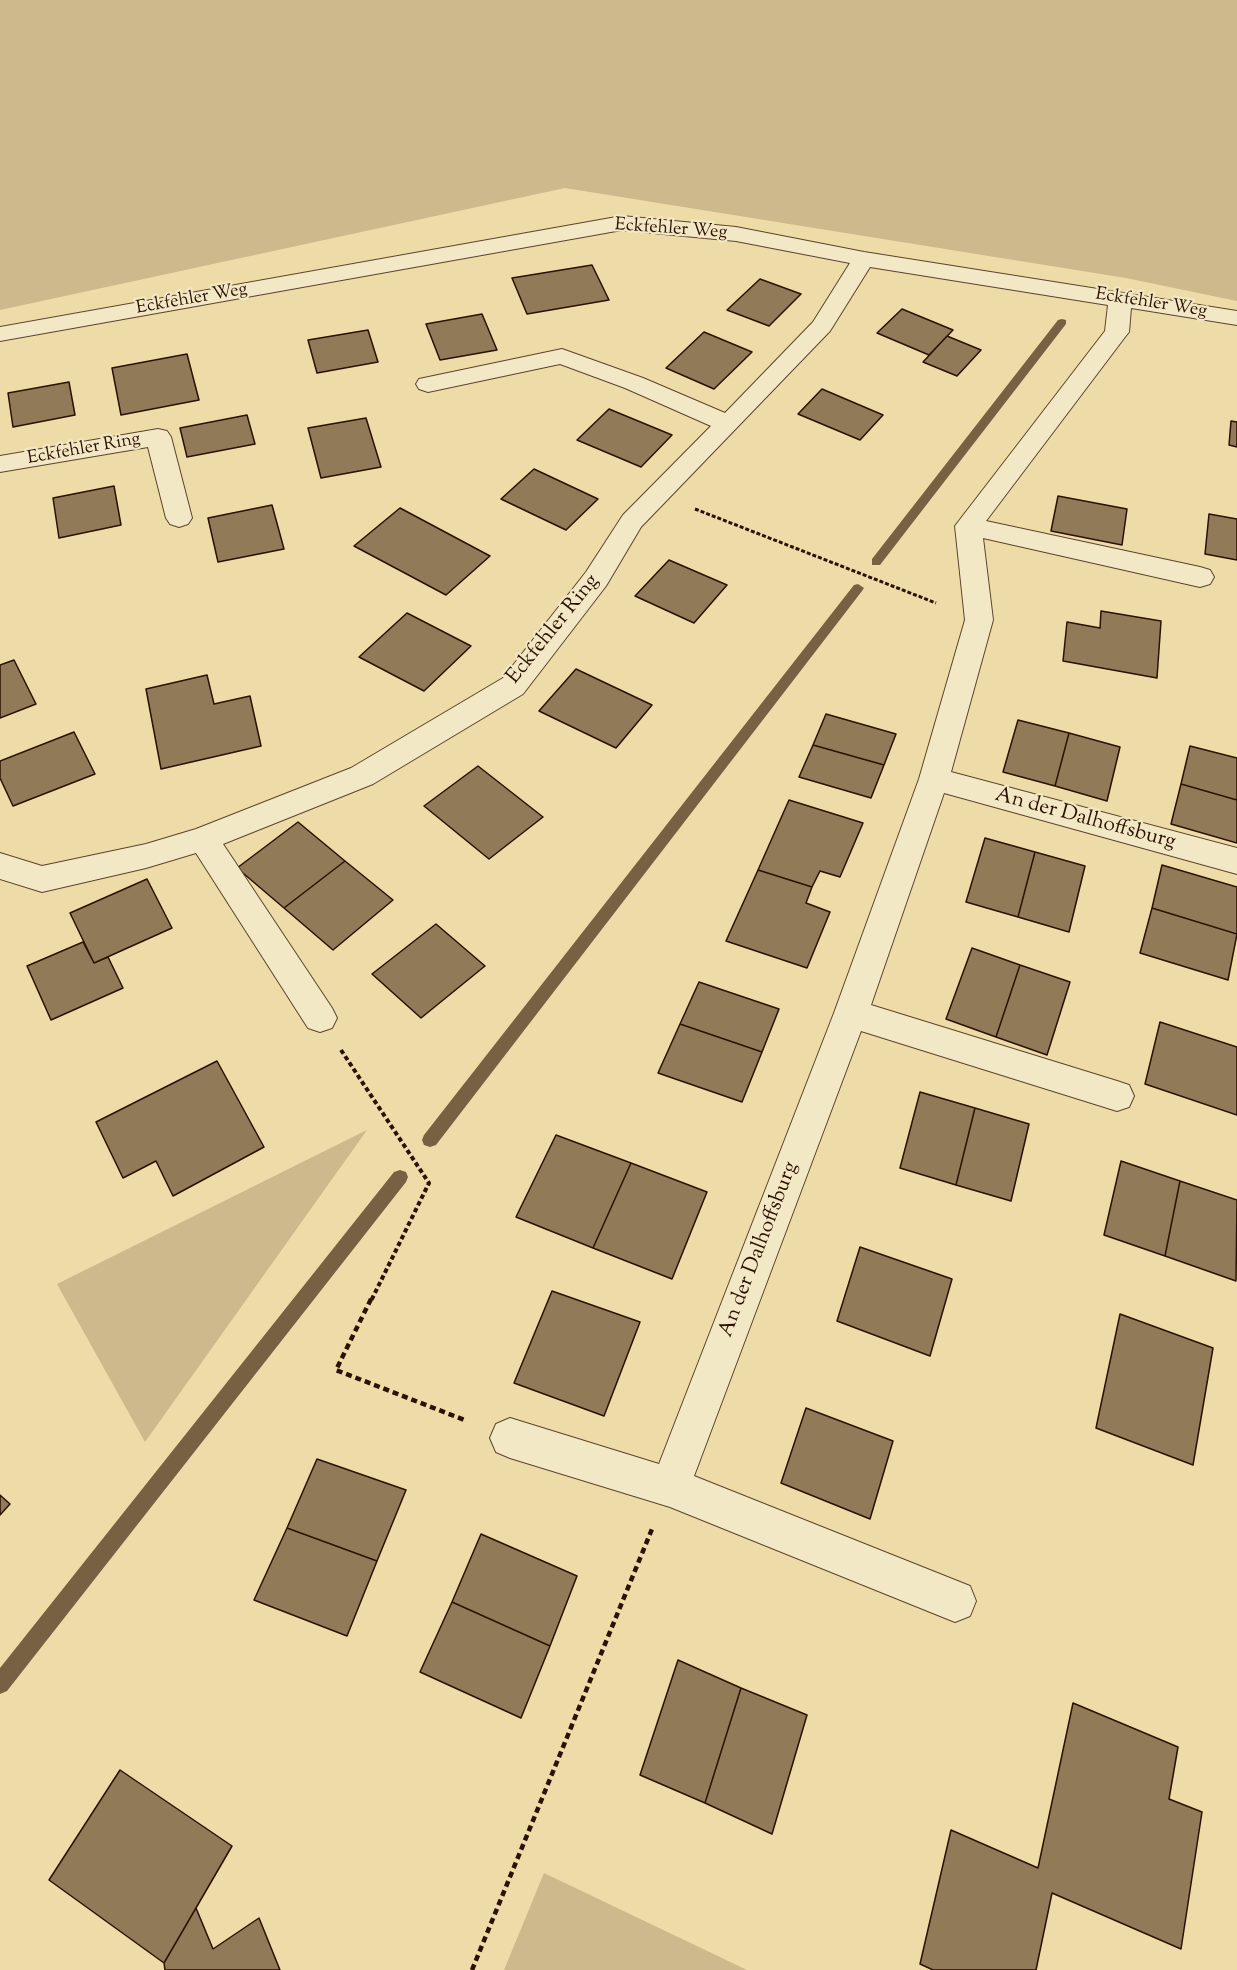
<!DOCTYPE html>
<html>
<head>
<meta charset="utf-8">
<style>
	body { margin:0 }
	canvas { display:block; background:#eddba8 }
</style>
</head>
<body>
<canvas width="1237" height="1970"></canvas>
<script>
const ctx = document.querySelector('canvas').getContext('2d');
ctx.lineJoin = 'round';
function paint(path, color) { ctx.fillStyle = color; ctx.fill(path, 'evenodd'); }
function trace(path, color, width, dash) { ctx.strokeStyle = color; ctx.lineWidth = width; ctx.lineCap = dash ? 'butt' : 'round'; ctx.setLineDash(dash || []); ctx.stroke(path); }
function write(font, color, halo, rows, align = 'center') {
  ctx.font = font + ' "Sorts Mill Goudy",serif'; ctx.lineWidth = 4.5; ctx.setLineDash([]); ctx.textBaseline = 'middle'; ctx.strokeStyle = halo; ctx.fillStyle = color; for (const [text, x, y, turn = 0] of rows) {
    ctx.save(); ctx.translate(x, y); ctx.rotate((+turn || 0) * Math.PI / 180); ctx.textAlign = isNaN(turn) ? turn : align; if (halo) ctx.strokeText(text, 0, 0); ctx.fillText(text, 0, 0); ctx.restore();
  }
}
const green = new Path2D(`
	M 0,0 L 1237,0 L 1237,301 L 1126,278 L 565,188 L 0,310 Z
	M 367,1130 L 145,1442 L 57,1284 Z
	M 544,1873 L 747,1970 L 504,1970 Z`);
const stream = new Path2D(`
	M 1062,319 L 1066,320 L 1066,324 L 880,565 L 872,565 L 872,559 L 1058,320 Z
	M 858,584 L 864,588 L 862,591 L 436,1145 L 430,1147 L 424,1145 L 422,1140 L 424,1135 L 854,585 Z
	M 400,1170 L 406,1172 L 408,1177 L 406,1182 L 7,1691 L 0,1694 L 0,1668 L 394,1172 Z`);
const building = new Path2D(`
	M 592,265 L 609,300 L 527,314 L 512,278 Z
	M 760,279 L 801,294 L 769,326 L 727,310 Z
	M 902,309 L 953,330 L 929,355 L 877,333 Z
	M 482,314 L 497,350 L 440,360 L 426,324 Z
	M 368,330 L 378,362 L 317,373 L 308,340 Z
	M 704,332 L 752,352 L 714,389 L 666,368 Z
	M 947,336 L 981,350 L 957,376 L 923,362 Z
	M 187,354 L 199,400 L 121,415 L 112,368 Z
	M 69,382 L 75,415 L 13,427 L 8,393 Z
	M 822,389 L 883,415 L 860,440 L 798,414 Z
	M 609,409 L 672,435 L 641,467 L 577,440 Z
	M 247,415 L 255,444 L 187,457 L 180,428 Z
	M 366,418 L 381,467 L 321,478 L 308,428 Z
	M 1231,421 L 1237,422 L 1237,447 L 1229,445 Z
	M 534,469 L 598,499 L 566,530 L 501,499 Z
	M 114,486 L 121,525 L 59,538 L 53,498 Z
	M 1058,496 L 1127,509 L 1122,545 L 1051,531 Z
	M 272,505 L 284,549 L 218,562 L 208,518 Z
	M 400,508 L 490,556 L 446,595 L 354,546 Z
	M 1209,514 L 1237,519 L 1237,560 L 1205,554 Z
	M 669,560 L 727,585 L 694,623 L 635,596 Z
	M 1101,611 L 1161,621 L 1157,678 L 1063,661 L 1067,622 L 1100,628 Z
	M 407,613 L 471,646 L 424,691 L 359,657 Z
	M 14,660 L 36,704 L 0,718 L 0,665 Z
	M 576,669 L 652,705 L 616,748 L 539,711 Z
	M 207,675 L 214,704 L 250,696 L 261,746 L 161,769 L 146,689 Z
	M 826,714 L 896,734 L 884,765 L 813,745 Z
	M 1018,720 L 1069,733 L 1055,786 L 1003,772 Z
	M 74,732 L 95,774 L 13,806 L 0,778 L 0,761 Z
	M 1069,733 L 1120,747 L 1107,801 L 1055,786 Z
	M 813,745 L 884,765 L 871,798 L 799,777 Z
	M 1190,746 L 1237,758 L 1237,800 L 1181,784 Z
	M 478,766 L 543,817 L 489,859 L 424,806 Z
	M 1181,784 L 1237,800 L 1237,843 L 1171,824 Z
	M 789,800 L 863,823 L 840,877 L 820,871 L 812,887 L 758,870 Z
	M 298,822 L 345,861 L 284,908 L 237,868 Z
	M 985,838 L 1035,852 L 1018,917 L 966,902 Z
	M 1035,852 L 1085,866 L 1069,932 L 1018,917 Z
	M 345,861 L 393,900 L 333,950 L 284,908 Z
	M 1162,865 L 1237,887 L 1237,934 L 1152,908 Z
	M 758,870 L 812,887 L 806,903 L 830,912 L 807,968 L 726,941 Z
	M 147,879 L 172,928 L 94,963 L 70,913 Z
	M 1152,908 L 1237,934 L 1228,980 L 1140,953 Z
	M 436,924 L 485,966 L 421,1018 L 372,974 Z
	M 83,942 L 94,963 L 108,957 L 123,988 L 51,1020 L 27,966 Z
	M 972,948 L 1020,965 L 996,1037 L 946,1019 Z
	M 1020,965 L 1070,982 L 1047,1055 L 996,1037 Z
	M 699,982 L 779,1009 L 762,1052 L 680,1024 Z
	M 1160,1022 L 1237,1047 L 1237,1115 L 1145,1084 Z
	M 680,1024 L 762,1052 L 742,1102 L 658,1073 Z
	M 217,1061 L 264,1147 L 173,1196 L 156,1161 L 123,1178 L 96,1122 Z
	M 920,1092 L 975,1108 L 956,1185 L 900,1168 Z
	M 975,1108 L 1029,1124 L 1011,1201 L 956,1185 Z
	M 556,1135 L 631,1163 L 593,1248 L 516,1217 Z
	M 1121,1161 L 1180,1181 L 1165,1256 L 1104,1235 Z
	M 631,1163 L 707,1192 L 672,1279 L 593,1248 Z
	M 1180,1181 L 1237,1200 L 1236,1281 L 1165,1256 Z
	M 860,1247 L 952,1279 L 930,1356 L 837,1321 Z
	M 552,1291 L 640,1322 L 604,1416 L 514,1383 Z
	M 1120,1314 L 1213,1348 L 1193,1465 L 1096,1428 Z
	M 806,1408 L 893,1441 L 870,1519 L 781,1483 Z
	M 317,1459 L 406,1490 L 377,1561 L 287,1528 Z
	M 0,1495 L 10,1504 L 0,1515 Z
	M 287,1528 L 377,1561 L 347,1636 L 254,1600 Z
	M 481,1534 L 577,1576 L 550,1646 L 452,1602 Z
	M 452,1602 L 550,1646 L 521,1718 L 420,1672 Z
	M 678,1660 L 741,1688 L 705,1803 L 640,1775 Z
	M 741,1688 L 807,1715 L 772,1834 L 705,1803 Z
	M 1073,1703 L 1178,1747 L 1169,1799 L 1202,1812 L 1181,1949 L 1052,1893 L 1036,1970 L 933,1970 L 920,1964 L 951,1830 L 1038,1868 Z
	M 120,1770 L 232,1846 L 164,1963 L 49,1880 Z
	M 196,1908 L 213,1949 L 259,1918 L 280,1970 L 165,1970 L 164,1963 Z`);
const pathFar2 = new Path2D(`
	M 695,509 L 936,603`);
const pathFar1 = new Path2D(`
	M 341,1050 L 429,1183 L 371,1301`);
const path = new Path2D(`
	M 371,1299 L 336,1370 L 467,1421
	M 472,1970 L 652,1529`);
const minor = new Path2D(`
	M 622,216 L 736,227 L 864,252 L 1237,311 L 1237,325 L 1131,308 L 1129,332 L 1125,337 L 986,521 L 1200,567 L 1210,570 L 1214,577 L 1210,584 L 1200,587 L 983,538 L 993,620 L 951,772 L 1237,848 L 1237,874 L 944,793 L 871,1005 L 1117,1081 L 1129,1085 L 1134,1096 L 1129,1107 L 1117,1111 L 861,1031 L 694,1476 L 970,1586 L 976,1601 L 970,1616 L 955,1622 L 670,1507 L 510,1458 L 496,1452 L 490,1438 L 496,1424 L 510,1418 L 659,1464 L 834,1013 L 919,779 L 965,620 L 955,526 L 1105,331 L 1108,305 L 870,267 L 830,331 L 641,527 L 606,586 L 523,694 L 373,784 L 223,844 L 332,1008 L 337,1018 L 332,1028 L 320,1032 L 308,1028 L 196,853 L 146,868 L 42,892 L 0,879 L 0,853 L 42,866 L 146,844 L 196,829 L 351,768 L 503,678 L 586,572 L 623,515 L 711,426 L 625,388 L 560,364 L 428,392 L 419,389 L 416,384 L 419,379 L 562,349 L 643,378 L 725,413 L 813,322 L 850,263 L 736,241 L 622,230 L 0,341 L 0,327 Z
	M 158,429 L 167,431 L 171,437 L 192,518 L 188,524 L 179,527 L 170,524 L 166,518 L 148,447 L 0,472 L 0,456 Z`);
const farStreetnames = [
	["Eckfehler Weg",671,230,4],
	["Eckfehler Weg",192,300,-10],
	["Eckfehler Weg",1151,304,9],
	["Eckfehler Ring",84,450,-10]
];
const streetNames = [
	["Eckfehler Ring",554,630,-51],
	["An der Dalhoffsburg",1085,820,15],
	["An der Dalhoffsburg",760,1250,-69]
];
paint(green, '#ccb98c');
paint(stream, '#786143');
paint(building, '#907a58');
trace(building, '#2b1101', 1.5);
trace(minor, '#5c442b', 2);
trace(pathFar2, '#2b1101', 3, [4, 2]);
trace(pathFar1, '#2b1101', 4, [4.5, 3]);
trace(path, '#2b1101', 4.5, [6, 4]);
paint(minor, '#f3e8c6');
write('18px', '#2b1101', '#f3e8c6', farStreetnames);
write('21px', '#2b1101', '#f3e8c6', streetNames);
</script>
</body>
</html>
